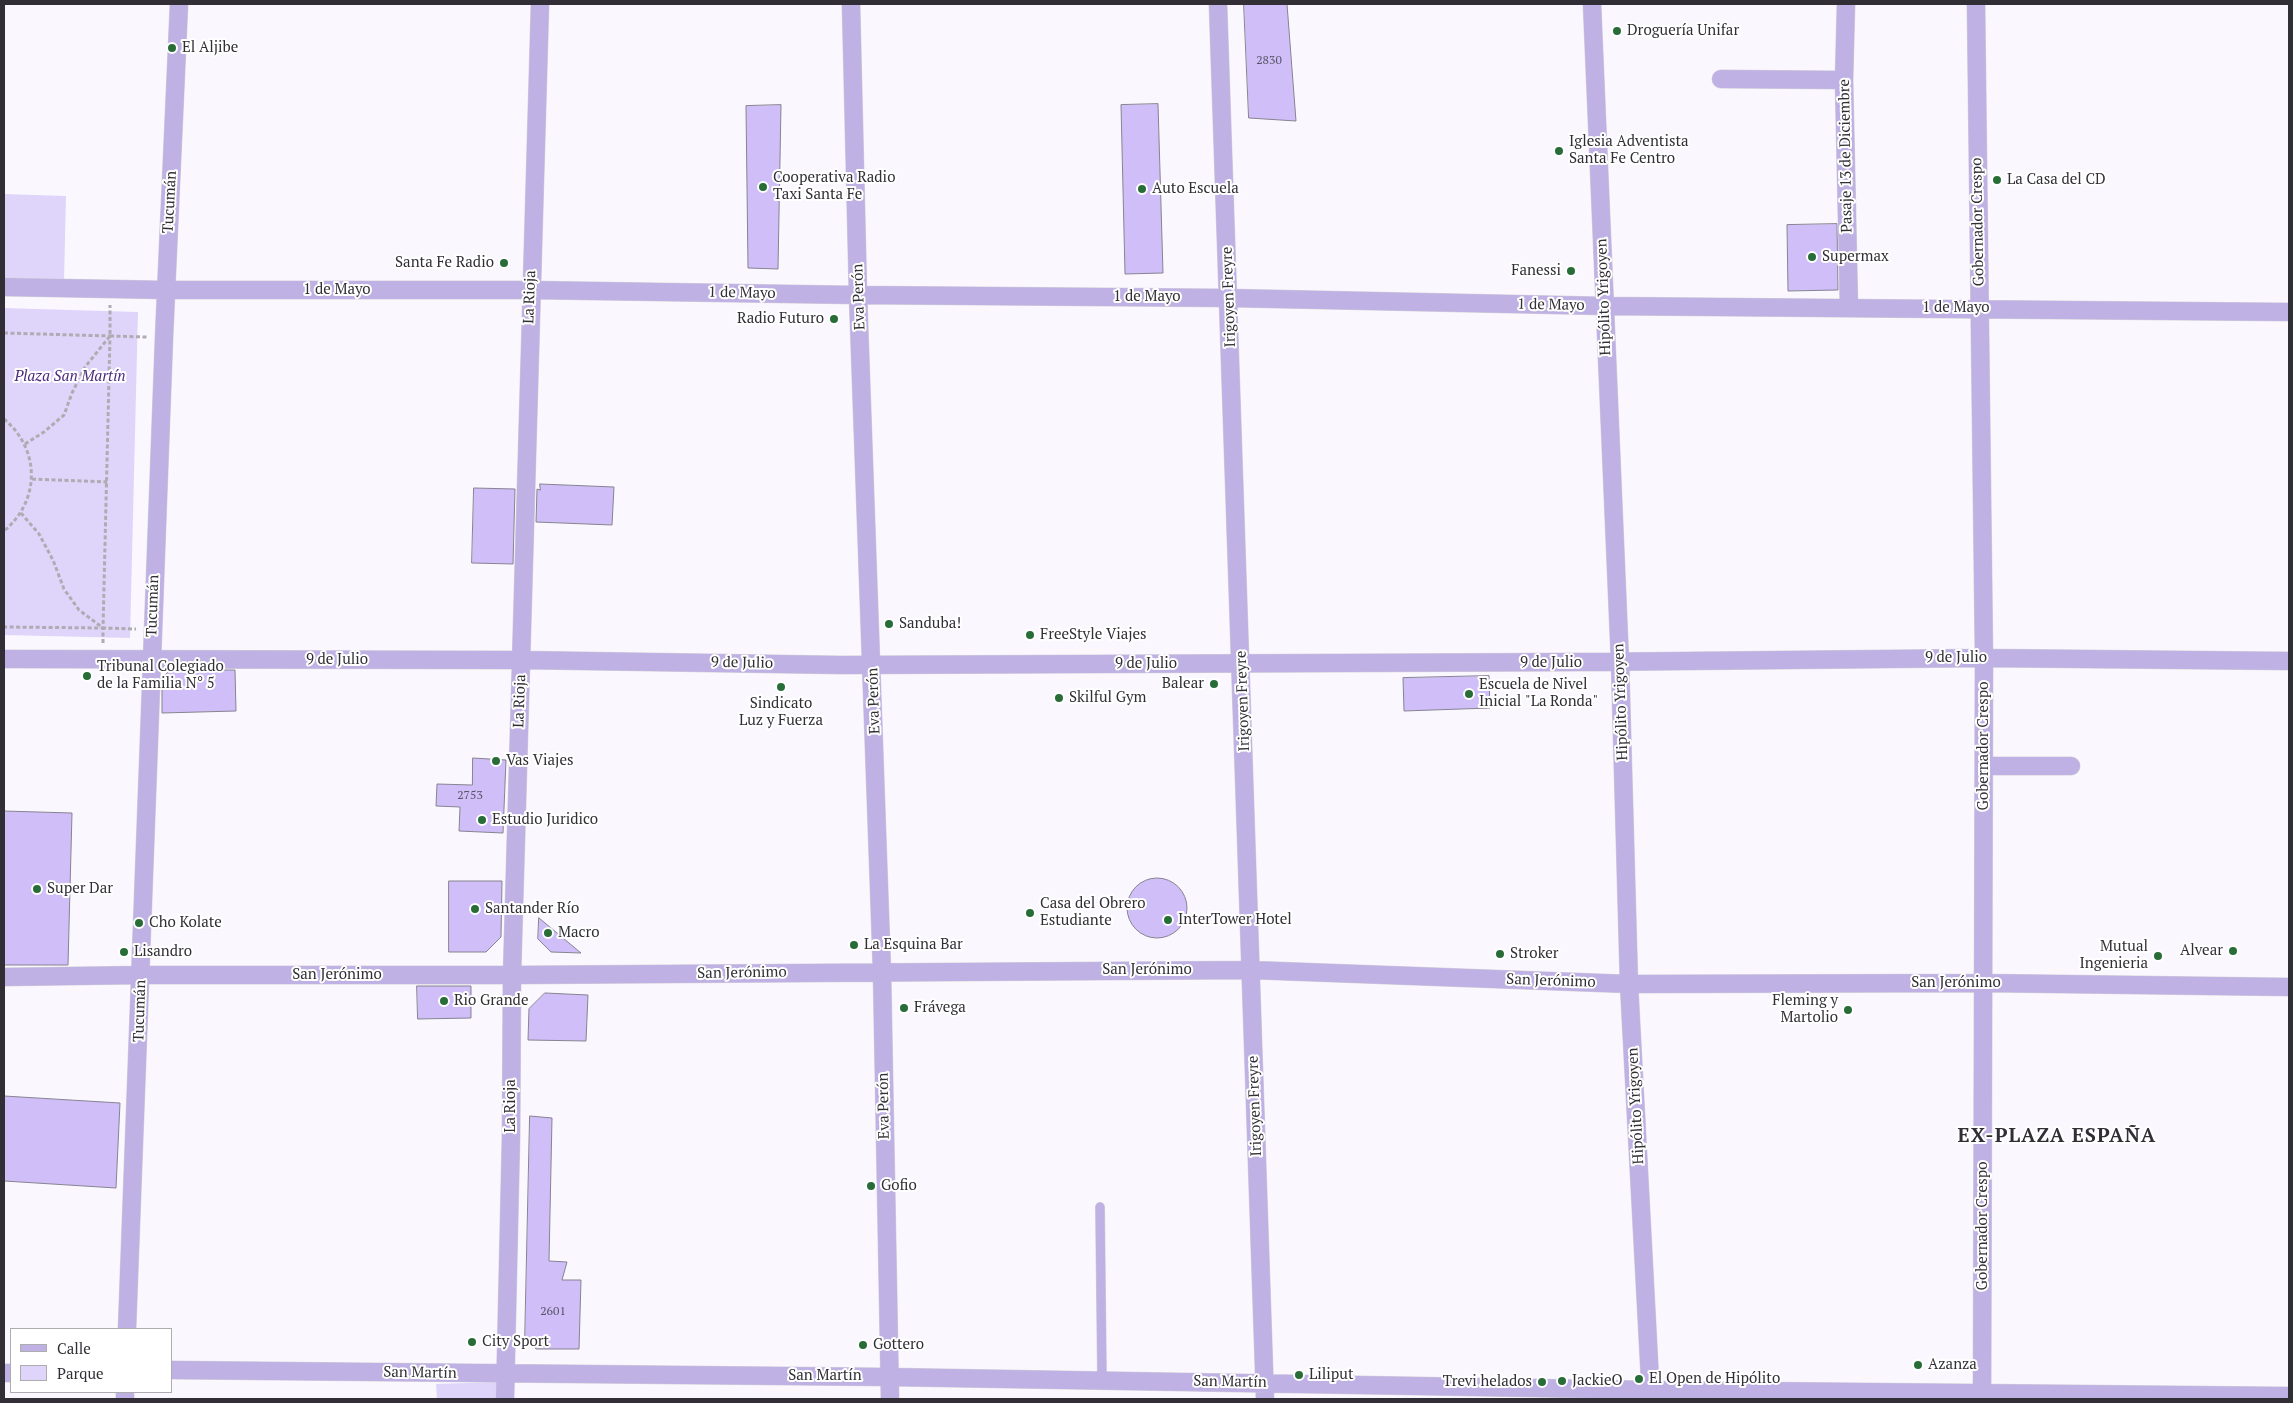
<!DOCTYPE html>
<html>
<head>
<meta charset="utf-8">
<style>
	body { margin:0 }
	#map { position:relative; width:2293px; height:1403px; overflow:hidden; background:#faf8fe; font-family:"PT Serif",serif }
	canvas { display:block }
	.frame { position:absolute; inset:0; border:5px solid #312f35; pointer-events:none }
	.legend { position:absolute; left:10px; top:1328px; width:162px; height:65px; box-sizing:border-box; background:#fff; border:1px solid #adacae; margin:0; padding:6px 9px; list-style:none; font-size:15px; color:#312f35 }
	.legend li { display:flex; align-items:center; gap:10px; height:25px }
	.legend b { width:25px; border:1px solid #adacae }
</style>
</head>
<body>
<div id="map">
<canvas width="2293" height="1403"></canvas>
<div class="frame"></div>
<ul class="legend">
<li><b style="height:6px;background:#bfb1e3"></b>Calle</li>
<li><b style="height:14px;background:#dfd5fb"></b>Parque</li>
</ul>
</div>
<script>
const ctx = document.querySelector('canvas').getContext('2d');
ctx.lineJoin = 'round';
function paint(path, color) { ctx.fillStyle = color; ctx.fill(path, 'evenodd'); }
function trace(path, color, width, dash) { ctx.strokeStyle = color; ctx.lineWidth = width; ctx.lineCap = dash ? 'butt' : 'round'; ctx.setLineDash(dash || []); ctx.stroke(path); }
function write(font, color, halo, rows, align = 'center') {
  ctx.font = font + ' "PT Serif",serif'; ctx.lineWidth = 4; ctx.setLineDash([]); ctx.textBaseline = 'middle'; ctx.strokeStyle = halo; ctx.fillStyle = color; for (const [text, x, y, turn = 0] of rows) {
    ctx.save(); ctx.translate(x, y); ctx.rotate((+turn || 0) * Math.PI / 180); ctx.textAlign = isNaN(turn) ? turn : align; if (halo) ctx.strokeText(text, 0, 0); ctx.fillText(text, 0, 0); ctx.restore();
  }
}
const green = new Path2D(`
	M 4,194 L 66,196 L 64,280 L 4,278 Z
	M 4,308 L 138,312 L 130,638 L 4,635 Z
	M 497,1382 L 497,1399 L 437,1399 L 436,1384 Z`);
const building = new Path2D(`
	M 1244,4 L 1287,4 L 1296,121 L 1249,118 Z
	M 1158,104 L 1163,273 L 1125,274 L 1121,105 Z
	M 781,105 L 778,269 L 748,268 L 746,106 Z
	M 1837,224 L 1838,290 L 1788,291 L 1787,225 Z
	M 540,484 L 614,487 L 612,525 L 536,522 L 537,489 L 540,490 Z
	M 474,488 L 515,489 L 513,564 L 472,563 Z
	M 170,670 L 235,670 L 236,711 L 162,713 L 162,679 Z
	M 1489,676 L 1490,708 L 1404,711 L 1403,678 Z
	M 473,758 L 506,760 L 503,833 L 459,831 L 460,807 L 436,806 L 437,784 L 472,785 Z
	M 4,811 L 72,813 L 68,965 L 4,965 Z
	M1127 908a30 30 0 1 1 60 0a30 30 0 1 1-60 0Z
	M 449,881 L 502,881 L 501,937 L 486,952 L 449,952 Z
	M 539,918 L 581,953 L 551,952 L 538,939 Z
	M 417,986 L 471,986 L 471,1018 L 418,1019 Z
	M 545,993 L 588,995 L 586,1041 L 528,1040 L 529,1009 Z
	M 4,1096 L 120,1103 L 116,1188 L 4,1181 Z
	M 530,1116 L 552,1118 L 549,1261 L 567,1262 L 562,1280 L 581,1280 L 579,1349 L 536,1349 L 525,1336 Z`);
const path = new Path2D(`
	M 4,333 L 110,336 L 103,628 L 4,627
	M 110,336 L 147,337
	M 4,419 C 41,450 40,501 4,531
	M 25,444 L 44,432 L 64,415 L 72,393 L 85,367 L 110,336 L 110,305
	M 32,479 L 107,482
	M 21,513 L 39,534 L 53,560 L 64,589 L 79,610 L 103,628 L 136,629
	M 103,643 L 103,628`);
const lane = new Path2D(`
	M 1100,1207 L 1102,1380`);
const street = new Path2D(`
	M 851,4 L 858,295 L 882,972 L 890,1399
	M 1218,4 L 1265,1399
	M 1592,4 L 1620,662 L 1629,984 L 1651,1399
	M 1846,4 L 1844,80 L 1849,308
	M 1976,4 L 1984,658 L 1982,1399
	M 1721,79 L 1844,80
	M 4,287 L 166,290 L 530,290 L 858,295 L 1229,298 L 1605,306 L 2289,312
	M 4,659 L 521,660 L 841,665 L 1587,662 L 1984,658 L 2289,661
	M 1984,766 L 2071,766
	M 4,977 L 141,975 L 512,975 L 1251,970 L 1629,984 L 1983,983 L 2289,987
	M 127,1329 L 164,338 L 179,4
	M 171,1370 L 889,1377 L 1651,1390 L 2289,1396
	M 4,1373 L 11,1373
	M 125,1399 L 125,1392
	M 505,1399 L 511,1136 L 512,975 L 540,4`);
const markers = [
	[1617,31,5,"#286c37"],
	[172,48,5,"#286c37"],
	[1559,151,5,"#286c37"],
	[1997,180,5,"#286c37"],
	[763,187,5,"#286c37"],
	[1142,189,5,"#286c37"],
	[1812,257,5,"#286c37"],
	[504,263,5,"#286c37"],
	[1571,271,5,"#286c37"],
	[834,319,5,"#286c37"],
	[889,624,5,"#286c37"],
	[1030,635,5,"#286c37"],
	[87,676,5,"#286c37"],
	[1214,684,5,"#286c37"],
	[781,687,5,"#286c37"],
	[1469,694,5,"#286c37"],
	[1059,698,5,"#286c37"],
	[496,761,5,"#286c37"],
	[482,820,5,"#286c37"],
	[37,889,5,"#286c37"],
	[475,909,5,"#286c37"],
	[1030,913,5,"#286c37"],
	[1168,920,5,"#286c37"],
	[139,923,5,"#286c37"],
	[548,933,5,"#286c37"],
	[854,945,5,"#286c37"],
	[2233,951,5,"#286c37"],
	[124,952,5,"#286c37"],
	[1500,954,5,"#286c37"],
	[2158,956,5,"#286c37"],
	[444,1001,5,"#286c37"],
	[904,1008,5,"#286c37"],
	[1848,1010,5,"#286c37"],
	[871,1186,5,"#286c37"],
	[472,1342,5,"#286c37"],
	[863,1345,5,"#286c37"],
	[1918,1365,5,"#286c37"],
	[1299,1375,5,"#286c37"],
	[1639,1379,5,"#286c37"],
	[1562,1381,5,"#286c37"],
	[1542,1382,5,"#286c37"]
];
const numberNames = [
	["2830",1269,61],
	["2753",470,796],
	["2601",553,1312]
];
const poiNames = [
	["Droguería Unifar",1627,31],
	["El Aljibe",182,48],
	["Iglesia Adventista",1569,142],
	["Santa Fe Centro",1569,159],
	["Cooperativa Radio",773,178],
	["Taxi Santa Fe",773,195],
	["La Casa del CD",2007,180],
	["Auto Escuela",1152,189],
	["Supermax",1822,257],
	["Santa Fe Radio",494,263,"right"],
	["Fanessi",1561,271,"right"],
	["Radio Futuro",824,319,"right"],
	["Sanduba!",899,624],
	["FreeStyle Viajes",1040,635],
	["Tribunal Colegiado",97,667],
	["de la Familia N° 5",97,684],
	["Balear",1204,684,"right"],
	["Escuela de Nivel",1479,685],
	["Inicial \"La Ronda\"",1479,702],
	["Skilful Gym",1069,698],
	["Sindicato",781,704,"center"],
	["Luz y Fuerza",781,721,"center"],
	["Vas Viajes",506,761],
	["Estudio Juridico",492,820],
	["Super Dar",47,889],
	["Casa del Obrero",1040,904],
	["Estudiante",1040,921],
	["Santander Río",485,909],
	["InterTower Hotel",1178,920],
	["Cho Kolate",149,923],
	["Macro",558,933],
	["La Esquina Bar",864,945],
	["Mutual",2148,947,"right"],
	["Ingenieria",2148,964,"right"],
	["Alvear",2223,951,"right"],
	["Lisandro",134,952],
	["Stroker",1510,954],
	["Rio Grande",454,1001],
	["Fleming y",1838,1001,"right"],
	["Martolio",1838,1018,"right"],
	["Frávega",914,1008],
	["Gofio",881,1186],
	["City Sport",482,1342],
	["Gottero",873,1345],
	["Azanza",1928,1365],
	["Liliput",1309,1375],
	["El Open de Hipólito",1649,1379],
	["JackieO",1572,1381],
	["Trevi helados",1532,1382,"right"]
];
const streetNames = [
	["Pasaje 13 de Diciembre",1846,156,-91],
	["Tucumán",170,202,-87],
	["Gobernador Crespo",1978,222,-91],
	["1 de Mayo",337,290],
	["1 de Mayo",742,293,1],
	["La Rioja",530,297,-88],
	["Eva Perón",859,297,-92],
	["1 de Mayo",1147,297],
	["Irigoyen Freyre",1229,297,-92],
	["Hipólito Yrigoyen",1604,297,-92],
	["1 de Mayo",1551,305,1],
	["1 de Mayo",1956,308],
	["Tucumán",153,606,-88],
	["9 de Julio",1956,658],
	["9 de Julio",337,660],
	["9 de Julio",742,663,1],
	["9 de Julio",1551,663],
	["9 de Julio",1146,664],
	["La Rioja",520,701,-88],
	["Eva Perón",874,701,-92],
	["Irigoyen Freyre",1243,701,-92],
	["Hipólito Yrigoyen",1621,702,-92],
	["Gobernador Crespo",1984,746,-90],
	["San Jerónimo",1147,970],
	["San Jerónimo",742,973,-1],
	["San Jerónimo",337,975],
	["San Jerónimo",1551,981,2],
	["San Jerónimo",1956,983],
	["Tucumán",140,1011,-88],
	["La Rioja",511,1106,-90],
	["Eva Perón",884,1106,-91],
	["Irigoyen Freyre",1255,1106,-92],
	["Hipólito Yrigoyen",1636,1106,-93],
	["Gobernador Crespo",1983,1226,-90],
	["San Martín",420,1373,1],
	["San Martín",825,1376],
	["San Martín",1230,1382,1]
];
const parkNames = [
	["Plaza San Martín",70,377]
];
const districtNames = [
	["EX-PLAZA ESPAÑA",2057,1136]
];
paint(green, '#dfd5fb');
paint(building, '#cfbef7');
trace(building, '#878391', 1);
trace(lane, '#d6d4da', 10);
trace(street, '#d6d4da', 19);
trace(path, '#aeacb2', 3, [4, 2.5]);
trace(lane, '#bfb1e3', 9);
trace(street, '#bfb1e3', 18);
for (const [x, y, r, color] of markers) { const dot = new Path2D(); dot.arc(x, y, r, 0, 2 * Math.PI); ctx.fillStyle = color; ctx.fill(dot); trace(dot, '#fff', 2); }
write('12px', '#585366', null, numberNames);
write('15px', '#312f35', '#fff', poiNames, 'left');
write('15px', '#312f35', '#fff', streetNames);
write('italic 15px', '#4c2b7d', '#fff', parkNames);
ctx.letterSpacing = '1px';
write('bold 20px', '#312f35', '#fff', districtNames);
ctx.letterSpacing = '0px';
</script>
</body>
</html>
